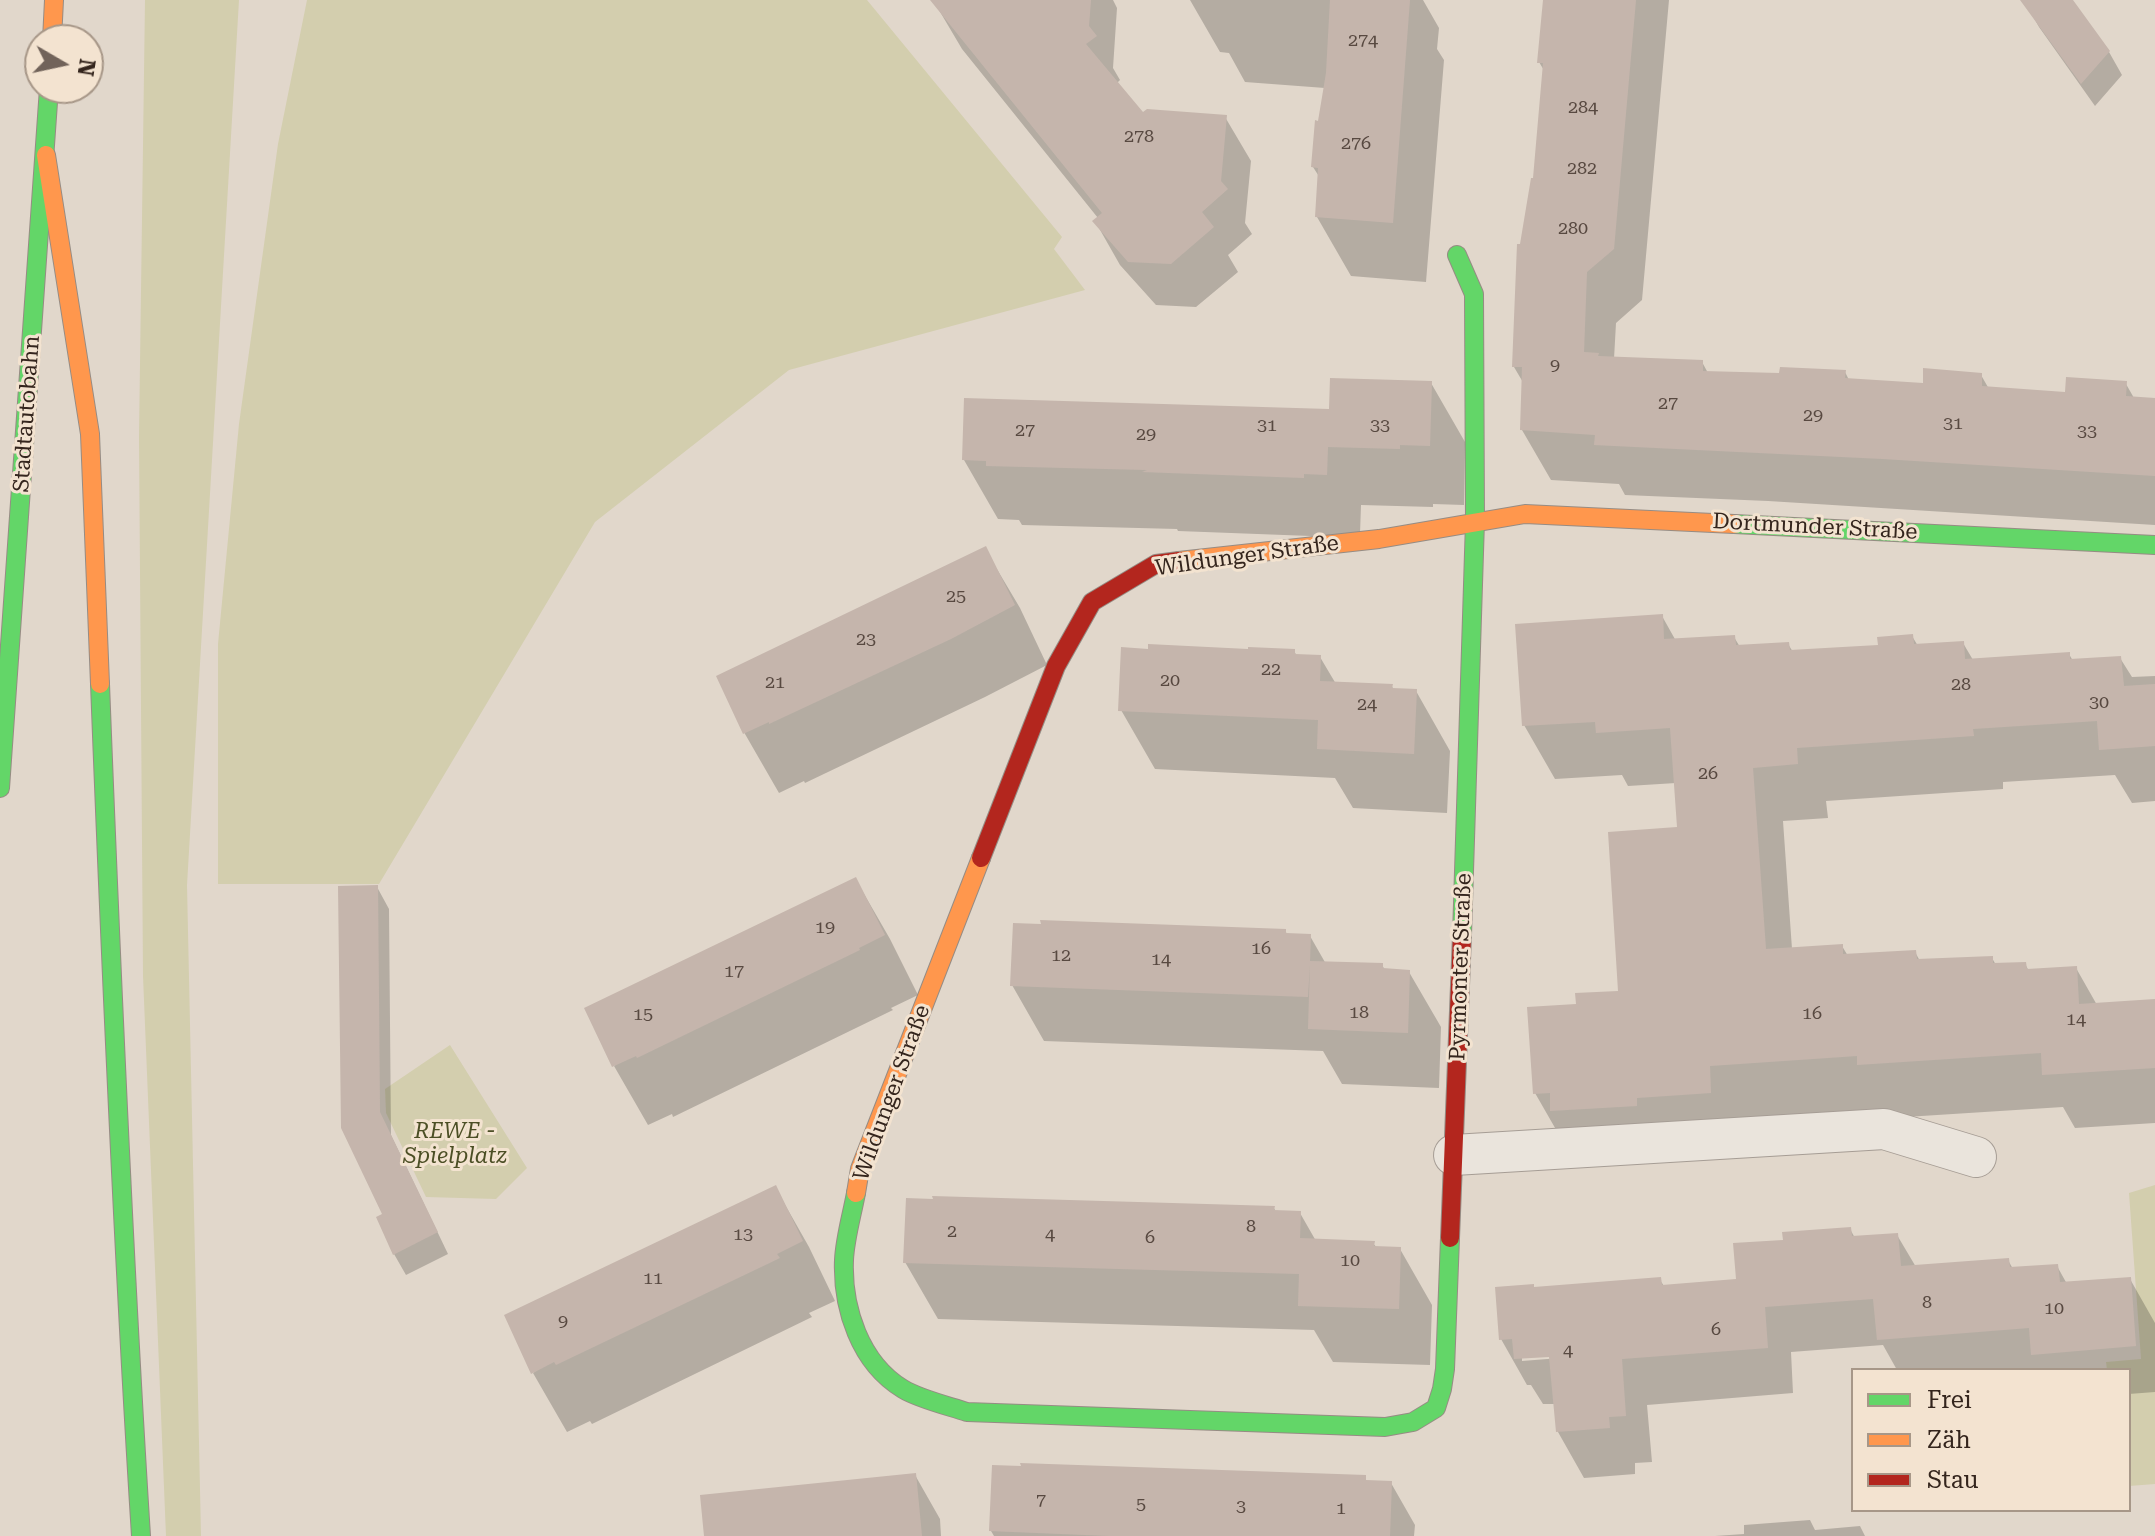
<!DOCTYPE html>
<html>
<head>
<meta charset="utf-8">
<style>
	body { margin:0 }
	#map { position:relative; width:2155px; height:1536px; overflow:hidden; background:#e1d7cb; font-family:"Roboto Serif",serif }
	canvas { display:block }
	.legend { position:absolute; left:1851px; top:1368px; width:280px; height:144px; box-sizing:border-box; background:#f3e3d0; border:2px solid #a79788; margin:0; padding:10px 14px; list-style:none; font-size:24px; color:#34251d }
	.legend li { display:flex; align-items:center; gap:16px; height:40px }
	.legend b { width:40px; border:2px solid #a79788 }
	.north { position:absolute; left:24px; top:24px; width:80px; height:80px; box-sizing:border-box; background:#f3e3d0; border:2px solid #a79788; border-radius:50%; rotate:99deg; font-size:22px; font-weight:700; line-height:32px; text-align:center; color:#34251d }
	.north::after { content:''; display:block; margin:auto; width:28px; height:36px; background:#71635a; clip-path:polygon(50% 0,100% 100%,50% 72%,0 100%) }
</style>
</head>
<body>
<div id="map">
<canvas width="2155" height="1536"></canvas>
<ul class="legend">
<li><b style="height:10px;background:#63d668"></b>Frei</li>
<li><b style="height:10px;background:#ff974d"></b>Zäh</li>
<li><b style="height:10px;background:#b3261e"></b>Stau</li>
</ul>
<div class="north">N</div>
</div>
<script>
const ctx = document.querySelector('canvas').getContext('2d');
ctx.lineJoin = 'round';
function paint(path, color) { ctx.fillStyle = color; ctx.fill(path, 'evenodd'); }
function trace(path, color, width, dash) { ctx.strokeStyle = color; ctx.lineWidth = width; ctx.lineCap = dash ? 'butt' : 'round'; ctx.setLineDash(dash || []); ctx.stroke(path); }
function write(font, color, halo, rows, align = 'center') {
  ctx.font = font + ' "Roboto Serif",serif'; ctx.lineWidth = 6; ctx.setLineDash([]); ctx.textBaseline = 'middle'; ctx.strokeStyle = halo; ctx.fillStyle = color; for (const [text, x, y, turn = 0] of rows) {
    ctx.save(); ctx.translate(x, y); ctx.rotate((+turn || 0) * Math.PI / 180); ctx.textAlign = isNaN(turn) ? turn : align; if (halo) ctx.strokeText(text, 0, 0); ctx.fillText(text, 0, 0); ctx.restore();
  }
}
const green = new Path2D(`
	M 145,0 L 239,0 L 187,885 L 201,1536 L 166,1536 L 143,976 L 139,437 Z
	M 307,0 L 867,0 L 1062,237 L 1054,249 L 1085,290 L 789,370 L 595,522 L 379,884 L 218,884 L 218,644 L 239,424 L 278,144 Z
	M 450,1045 L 527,1168 L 496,1199 L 426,1197 L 386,1113 L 385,1089 Z
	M 2155,1185 L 2155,1484 L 2129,1486 L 2129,1370 L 2107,1370 L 2106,1362 L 2141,1359 L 2129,1193 Z`);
const shadow = new Path2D(`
	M 942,0 L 1113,0 L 1117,8 L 1113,68 L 1120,80 L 1116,84 L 1143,115 L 1225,117 L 1251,161 L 1245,223 L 1252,234 L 1228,255 L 1238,272 L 1196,307 L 1156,305 L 1120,265 L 1095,221 L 1098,218 L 962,49 L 936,5 Z
	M 1190,0 L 1423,0 L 1439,28 L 1437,49 L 1444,60 L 1426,282 L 1351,276 L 1317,217 L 1320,178 L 1313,167 L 1325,88 L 1245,82 L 1229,53 L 1220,52 Z
	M 1545,0 L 1669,0 L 1642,300 L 1616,323 L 1614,359 L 1702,362 L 1708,373 L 1780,376 L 1845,372 L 1849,380 L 1925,385 L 1981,375 L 1989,389 L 2067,394 L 2126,384 L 2134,398 L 2155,399 L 2155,525 L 1768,501 L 1625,495 L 1619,484 L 1551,480 L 1522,430 L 1524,384 L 1514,367 L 1522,246 L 1535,179 L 1545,72 L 1539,62 Z
	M 2031,0 L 2071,0 L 2109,52 L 2122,75 L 2095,106 L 2039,27 L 2026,4 Z
	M 1431,383 L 1465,442 L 1464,505 L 1433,504 L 1433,507 L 1361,505 L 1360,534 L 1337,537 L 1178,531 L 1177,529 L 1022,525 L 1019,520 L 998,519 L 964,460 L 1331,411 Z
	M 985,549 L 1020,608 L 1047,665 L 985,697 L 805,783 L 804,781 L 779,793 L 745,734 L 718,677 Z
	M 1662,616 L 1676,641 L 1734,637 L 1740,647 L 1788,644 L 1793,652 L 1880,646 L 1912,636 L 1918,646 L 1963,643 L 1973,660 L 2069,654 L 2073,661 L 2120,658 L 2132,677 L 2155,676 L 2155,801 L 2132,803 L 2115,775 L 2003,782 L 2003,789 L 1826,801 L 1828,818 L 1783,821 L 1792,949 L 1842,946 L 1848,956 L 1915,952 L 1920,961 L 1992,958 L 1996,965 L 2025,964 L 2029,971 L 2076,968 L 2097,1005 L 2155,1001 L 2155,1123 L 2075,1128 L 2063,1107 L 1890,1118 L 1885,1109 L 1739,1119 L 1566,1147 L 1535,1093 L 1578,1006 L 1621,993 L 1680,829 L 1676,783 L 1628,786 L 1622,775 L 1555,779 L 1524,725 Z
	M 1294,651 L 1297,656 L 1320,657 L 1336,684 L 1392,686 L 1394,691 L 1416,691 L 1450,751 L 1447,813 L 1353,808 L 1335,778 L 1155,769 L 1121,710 Z
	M 856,880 L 890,939 L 918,995 L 891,1008 L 893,1010 L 673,1117 L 672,1114 L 648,1125 L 614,1066 Z
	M 377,887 L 389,909 L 391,1135 L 448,1254 L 406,1275 L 394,1254 L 385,1215 L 343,1128 Z
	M 1285,931 L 1288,935 L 1310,936 L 1326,964 L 1382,965 L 1385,970 L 1409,972 L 1441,1027 L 1439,1088 L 1342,1084 L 1323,1051 L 1044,1041 L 1012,985 Z
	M 775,1187 L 809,1247 L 835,1301 L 809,1313 L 812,1317 L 592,1424 L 590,1421 L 567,1432 L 533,1373 Z
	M 1274,1208 L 1276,1212 L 1300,1213 L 1316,1241 L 1373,1243 L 1377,1248 L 1400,1249 L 1432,1305 L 1430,1365 L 1333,1362 L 1314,1330 L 938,1319 L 905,1262 Z
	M 1850,1229 L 1855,1238 L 1897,1235 L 1916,1267 L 2008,1260 L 2013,1269 L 2057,1266 L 2067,1284 L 2130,1279 L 2155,1323 L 2155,1392 L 2129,1394 L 2129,1370 L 1897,1370 L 1883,1345 L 1791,1352 L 1793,1393 L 1647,1405 L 1652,1462 L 1635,1463 L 1635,1474 L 1584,1478 L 1558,1432 L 1555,1404 L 1543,1404 L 1531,1385 L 1527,1385 L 1501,1339 L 1534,1289 L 1660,1280 L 1664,1286 L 1738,1281 L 1785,1242 ZM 1559,1354 L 1560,1358 L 1522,1361 L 1522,1357 Z
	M 915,1475 L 940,1519 L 941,1536 L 706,1536 Z
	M 1367,1482 L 1391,1483 L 1415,1525 L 1414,1536 L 994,1536 L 991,1531 Z
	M 1810,1520 L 1815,1530 L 1860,1526 L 1865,1536 L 1715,1536 L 1744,1534 L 1744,1525 Z`);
const building = new Path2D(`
	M 930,0 L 1091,0 L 1089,26 L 1097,36 L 1086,44 L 1143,112 L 1147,109 L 1227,115 L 1221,181 L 1228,189 L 1202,212 L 1214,227 L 1171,264 L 1128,262 L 1092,221 L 1102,213 Z
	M 1330,0 L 1410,0 L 1393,223 L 1315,217 L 1318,168 L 1311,167 L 1315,120 L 1318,121 L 1326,73 Z
	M 1543,0 L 1636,0 L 1614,249 L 1587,272 L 1584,352 L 1599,353 L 1598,356 L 1703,360 L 1703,371 L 1779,373 L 1780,367 L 1846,370 L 1845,378 L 1923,383 L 1923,368 L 1982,373 L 1982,386 L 2065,392 L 2066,377 L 2127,381 L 2126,396 L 2155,398 L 2155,476 L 1883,459 L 1594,445 L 1595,435 L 1520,430 L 1522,367 L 1512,367 L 1517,244 L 1520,244 L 1531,178 L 1533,178 L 1543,63 L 1537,63 Z
	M 2020,0 L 2073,0 L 2110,51 L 2081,84 Z
	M 1330,378 L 1432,381 L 1430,446 L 1400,445 L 1400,449 L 1328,447 L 1327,475 L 1304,474 L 1304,478 L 1142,472 L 1147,470 L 986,466 L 986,461 L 962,460 L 964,398 L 1329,409 Z
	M 986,546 L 1015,605 L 951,639 L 769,724 L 769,722 L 743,734 L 716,676 Z
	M 1663,614 L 1664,639 L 1735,635 L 1736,645 L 1789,642 L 1790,650 L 1878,645 L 1877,637 L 1913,634 L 1914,644 L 1964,641 L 1965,659 L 2070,652 L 2070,659 L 2121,656 L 2124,686 L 2155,684 L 2155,746 L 2099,750 L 2097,721 L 1973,729 L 1974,736 L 1797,748 L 1798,764 L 1753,768 L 1766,949 L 1843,944 L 1843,954 L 1916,950 L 1917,959 L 1993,956 L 1993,963 L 2026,962 L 2027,969 L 2077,966 L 2079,1004 L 2155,999 L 2155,1068 L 2042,1075 L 2041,1053 L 1857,1065 L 1857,1056 L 1710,1066 L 1711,1093 L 1637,1098 L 1637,1106 L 1550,1111 L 1550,1093 L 1533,1094 L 1527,1007 L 1576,1004 L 1575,993 L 1618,991 L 1608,832 L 1677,827 L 1670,728 L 1596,733 L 1595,722 L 1522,726 L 1515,624 Z
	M 1148,644 L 1248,649 L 1248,647 L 1295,649 L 1295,654 L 1321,655 L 1320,681 L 1393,684 L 1392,688 L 1417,689 L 1414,754 L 1317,749 L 1318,720 L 1118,711 L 1121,647 L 1148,649 Z
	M 856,877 L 885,935 L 859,948 L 860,950 L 637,1058 L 636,1056 L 612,1067 L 584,1008 Z
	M 378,885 L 380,1112 L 438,1232 L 393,1255 L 376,1217 L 382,1214 L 341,1128 L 338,886 Z
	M 1040,920 L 1286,929 L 1286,933 L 1311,934 L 1310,961 L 1383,963 L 1383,968 L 1410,970 L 1408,1033 L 1308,1029 L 1310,964 L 1308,997 L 1010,986 L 1013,923 L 1041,924 Z
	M 776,1185 L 803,1241 L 777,1254 L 780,1258 L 556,1365 L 554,1362 L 531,1374 L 504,1315 Z
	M 932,1196 L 1275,1206 L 1274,1210 L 1301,1211 L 1300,1238 L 1375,1241 L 1374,1246 L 1401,1247 L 1399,1309 L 1298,1306 L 1299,1274 L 903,1263 L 906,1198 L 933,1199 Z
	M 1851,1227 L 1852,1236 L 1898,1233 L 1901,1266 L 2009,1258 L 2010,1267 L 2058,1264 L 2060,1282 L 2131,1277 L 2136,1346 L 2031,1355 L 2029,1328 L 1877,1340 L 1873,1299 L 1765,1307 L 1768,1348 L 1622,1359 L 1626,1416 L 1609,1417 L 1610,1428 L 1556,1432 L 1549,1357 L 1514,1359 L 1512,1339 L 1499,1340 L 1495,1287 L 1534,1284 L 1534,1287 L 1661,1277 L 1662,1285 L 1736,1279 L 1733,1243 L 1783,1240 L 1782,1232 Z
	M 1020,1463 L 1366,1475 L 1366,1480 L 1392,1481 L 1390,1536 L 1109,1536 L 989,1531 L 992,1465 L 1021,1466 Z
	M 916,1473 L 922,1536 L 704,1536 L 700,1495 Z`);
const street = new Path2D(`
	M 1454,1155 L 1884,1129 L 1976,1157`);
const fast = new Path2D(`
	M 1457,255 L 1474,294 L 1475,521 L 1462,935
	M 1734,524 L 2155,545
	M 100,684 C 111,968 123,1252 141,1536
	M 0,788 L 49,88
	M 856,1193 C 852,1215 845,1238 844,1260 C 842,1308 860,1363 903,1389 C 919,1399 949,1406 967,1412 L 1385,1427 L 1413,1422 L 1436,1408 L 1442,1389 L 1445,1369 L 1450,1238`);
const slow = new Path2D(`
	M 52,40 L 54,0
	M 46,155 L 90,434 L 100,684
	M 1179,561 L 1379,539 L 1525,514 L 1734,524
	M 856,1193 L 860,1169 L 981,858`);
const jam = new Path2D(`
	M 981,858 L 1056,666 L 1092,602 L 1156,564 L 1179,561
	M 1450,1238 L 1462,935`);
const numberNames = [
	["274",1363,41],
	["284",1583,108],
	["278",1139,137],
	["276",1356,144],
	["282",1582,169],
	["280",1573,229],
	["9",1555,366],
	["27",1668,404],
	["29",1813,416],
	["31",1953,424],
	["31",1267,426],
	["33",1380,426],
	["27",1025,431],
	["33",2087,432],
	["29",1146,435],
	["25",956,597],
	["23",866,640],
	["22",1271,670],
	["20",1170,681],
	["21",775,683],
	["28",1961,685],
	["30",2099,703],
	["24",1367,705],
	["26",1708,774],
	["19",825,928],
	["16",1261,949],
	["12",1061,956],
	["14",1161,960],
	["17",734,972],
	["18",1359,1013],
	["16",1812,1014],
	["15",643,1015],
	["14",2076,1020],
	["8",1251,1227],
	["2",952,1232],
	["13",743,1235],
	["4",1050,1235],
	["6",1150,1238],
	["10",1350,1261],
	["11",653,1279],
	["8",1927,1303],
	["10",2054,1309],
	["9",563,1322],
	["6",1716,1330],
	["4",1568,1351],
	["7",1041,1501],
	["5",1141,1505],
	["3",1241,1507],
	["1",1341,1509]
];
const streetNames = [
	["Stadtautobahn",27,414,-86],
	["Dortmunder Straße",1815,527,3],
	["Wildunger Straße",1247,556,-8],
	["Pyrmonter Straße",1461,967,-88],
	["Wildunger Straße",892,1093,-70]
];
const parkNames = [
	["REWE -",455,1132],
	["Spielplatz",455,1157]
];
paint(green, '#d3ceae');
paint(shadow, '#0003');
paint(building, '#c5b5ac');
trace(street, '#a69d95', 42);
trace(fast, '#968c84', 20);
trace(slow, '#968c84', 20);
trace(jam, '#968c84', 20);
trace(street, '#eae4dc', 40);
trace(fast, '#63d668', 18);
trace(slow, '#ff974d', 18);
trace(jam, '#b3261e', 18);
write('18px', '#584941', null, numberNames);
write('22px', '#34251d', '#f3e3d0', streetNames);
write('italic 22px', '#4c4f25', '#f3e3d0', parkNames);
</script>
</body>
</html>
